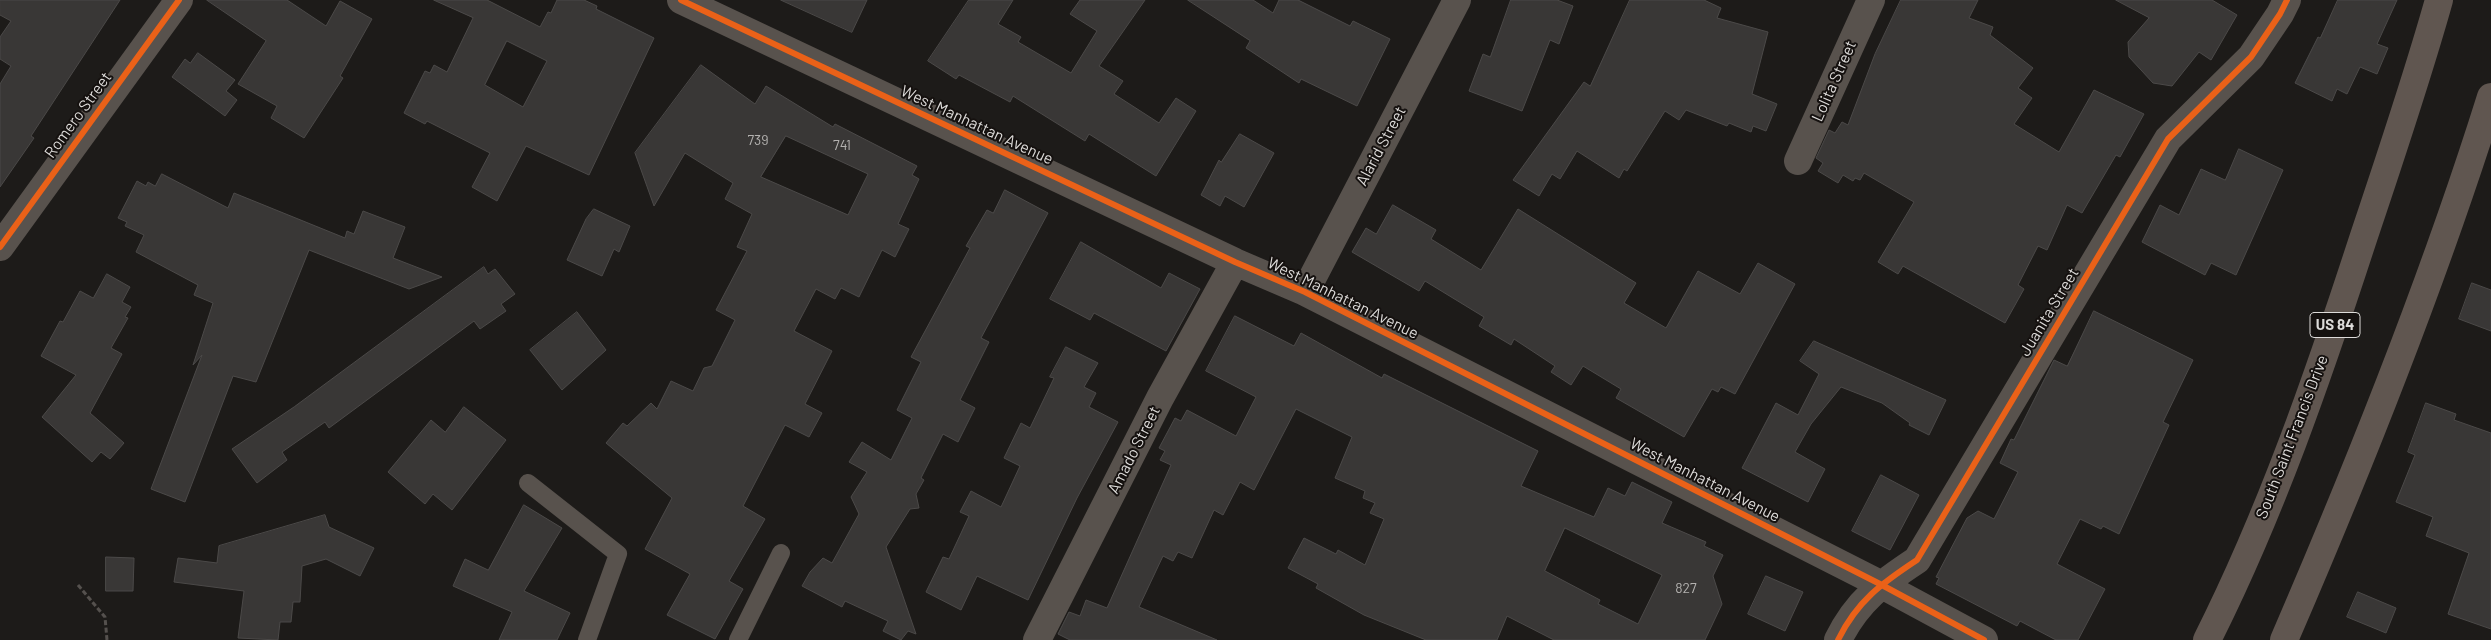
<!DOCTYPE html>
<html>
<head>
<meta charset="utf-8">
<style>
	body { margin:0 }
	canvas { display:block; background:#1d1b19 }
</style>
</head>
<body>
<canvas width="2491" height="640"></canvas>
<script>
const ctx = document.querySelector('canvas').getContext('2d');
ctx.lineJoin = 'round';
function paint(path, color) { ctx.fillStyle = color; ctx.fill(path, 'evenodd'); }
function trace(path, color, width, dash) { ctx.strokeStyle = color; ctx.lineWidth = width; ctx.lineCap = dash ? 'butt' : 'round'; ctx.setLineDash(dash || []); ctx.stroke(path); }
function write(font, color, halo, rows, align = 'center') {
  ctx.font = font + ' Barlow,sans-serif'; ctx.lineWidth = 4; ctx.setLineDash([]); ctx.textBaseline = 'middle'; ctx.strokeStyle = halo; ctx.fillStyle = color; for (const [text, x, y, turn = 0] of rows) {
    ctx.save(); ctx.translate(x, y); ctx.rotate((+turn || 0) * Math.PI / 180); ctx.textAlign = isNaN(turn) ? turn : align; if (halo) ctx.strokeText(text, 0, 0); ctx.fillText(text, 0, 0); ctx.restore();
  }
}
const building = new Path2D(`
	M 0,0 L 120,0 L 31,136 L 34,138 L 0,187 L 0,84 L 11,66 L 0,59 L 0,37 L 11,21 L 0,15 Z
	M 207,0 L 287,0 L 326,26 L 340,1 L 372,19 L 340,76 L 343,78 L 304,138 L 271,118 L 277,106 L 238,84 L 266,41 Z
	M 434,0 L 487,0 L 540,27 L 548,12 L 551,13 L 557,0 L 584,0 L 597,6 L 596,9 L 654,38 L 589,175 L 526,146 L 497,201 L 472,187 L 490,153 L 427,121 L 425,124 L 404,113 L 425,71 L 430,73 L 434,65 L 447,72 L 473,18 ZM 507,41 L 547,61 L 523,107 L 485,85 Z
	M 781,0 L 867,0 L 852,32 Z
	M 969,0 L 1013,0 L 998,24 L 1021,37 L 1018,42 L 1071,73 L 1097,31 L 1070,14 L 1080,0 L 1145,0 L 1099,66 L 1123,81 L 1114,94 L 1159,123 L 1176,98 L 1196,111 L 1156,176 L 1089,134 L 1085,141 L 1013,96 L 1010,102 L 959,75 L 956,79 L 928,61 Z
	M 1188,0 L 1253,0 L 1273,13 L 1279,0 L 1298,0 L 1350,26 L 1353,21 L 1390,39 L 1357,106 L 1301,79 L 1299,83 L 1246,48 L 1250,41 Z
	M 1511,0 L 1557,0 L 1573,6 L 1559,44 L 1550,40 L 1522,111 L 1469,91 L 1483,54 L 1490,57 Z
	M 1630,0 L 1704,0 L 1721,8 L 1717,18 L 1768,32 L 1752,94 L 1777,104 L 1766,131 L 1753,126 L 1751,132 L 1729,123 L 1727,126 L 1686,110 L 1679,120 L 1665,111 L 1627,171 L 1624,169 L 1619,178 L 1577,151 L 1560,179 L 1552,174 L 1539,196 L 1513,180 L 1584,82 L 1590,86 Z
	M 1901,0 L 1978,0 L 1969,18 L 1993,27 L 1990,35 L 2033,68 L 2018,88 L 2032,98 L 2014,124 L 2059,152 L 2094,90 L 2144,114 L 2120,157 L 2116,155 L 2082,213 L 2067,205 L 2047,250 L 2038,246 L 2018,285 L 2024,289 L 2005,323 L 1903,266 L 1898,274 L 1878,262 L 1914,202 L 1864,173 L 1860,180 L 1855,178 L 1853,181 L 1843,175 L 1838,183 L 1818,171 L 1823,163 L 1816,158 L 1829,130 L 1835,133 L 1842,122 L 1848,125 L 1875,54 Z
	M 2116,0 L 2212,0 L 2237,15 L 2211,60 L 2199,52 L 2172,86 L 2153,83 L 2129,57 L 2128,42 L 2149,18 Z
	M 2338,0 L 2397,0 L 2377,44 L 2388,48 L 2377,74 L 2360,67 L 2347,94 L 2337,89 L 2332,101 L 2295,83 L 2318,37 L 2320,38 Z
	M 198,53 L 235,80 L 226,91 L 237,100 L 225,116 L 172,77 L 185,59 L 190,63 Z
	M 701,65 L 755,104 L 766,86 L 833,127 L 835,124 L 917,166 L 912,175 L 919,179 L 898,224 L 909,229 L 895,257 L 882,250 L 859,297 L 841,288 L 835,299 L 816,289 L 794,331 L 832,351 L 805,404 L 822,413 L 809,437 L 785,425 L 743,506 L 765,519 L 729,581 L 743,589 L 715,639 L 667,615 L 690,574 L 645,549 L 672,498 L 606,443 L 623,423 L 627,426 L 651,403 L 657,409 L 671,381 L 693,391 L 704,368 L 712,366 L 735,320 L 716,310 L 747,251 L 737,247 L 752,214 L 725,199 L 733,183 L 685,153 L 654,206 L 635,153 ZM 786,136 L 868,174 L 848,215 L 761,177 Z
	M 1240,134 L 1274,153 L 1244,207 L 1225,196 L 1220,206 L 1201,195 L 1219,160 L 1221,162 Z
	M 2239,149 L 2283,170 L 2236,275 L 2211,263 L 2205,275 L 2142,242 L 2160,205 L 2179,215 L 2201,169 L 2225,180 Z
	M 162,174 L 228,208 L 234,193 L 345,238 L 347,231 L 354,234 L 363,211 L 405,227 L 393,258 L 442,277 L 409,289 L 309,250 L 256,382 L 233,376 L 185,502 L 151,489 L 202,355 L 193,365 L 213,303 L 194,295 L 198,285 L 136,252 L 144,235 L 125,226 L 127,222 L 118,218 L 137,181 L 146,186 L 148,182 L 155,186 Z
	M 1005,190 L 1048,213 L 981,338 L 989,342 L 960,400 L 975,408 L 958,442 L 943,434 L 921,478 L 924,480 L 916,494 L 919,508 L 910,509 L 886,547 L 916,634 L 908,631 L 901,640 L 883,631 L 888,621 L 845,601 L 842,607 L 802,586 L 810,572 L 823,558 L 832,563 L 859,514 L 851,497 L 867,472 L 849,462 L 862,442 L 891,460 L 912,418 L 897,410 L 921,362 L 911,357 L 970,248 L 966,246 L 987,210 L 993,213 Z
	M 1393,205 L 1436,230 L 1431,239 L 1481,270 L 1518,209 L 1636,283 L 1624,303 L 1666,328 L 1698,271 L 1740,294 L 1758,263 L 1795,284 L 1735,394 L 1721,387 L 1718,392 L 1712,389 L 1684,437 L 1616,398 L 1621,389 L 1583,366 L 1571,385 L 1551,372 L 1555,366 L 1514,339 L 1511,345 L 1479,326 L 1484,317 L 1425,281 L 1419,291 L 1352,252 L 1366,228 L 1376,234 Z
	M 594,209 L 630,226 L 619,252 L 614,249 L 602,276 L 567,260 L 586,219 Z
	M 1081,242 L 1161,288 L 1169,273 L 1200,289 L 1166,351 L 1094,313 L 1090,320 L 1050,299 Z
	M 484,267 L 488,274 L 495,269 L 515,294 L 501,304 L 506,311 L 480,329 L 474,321 L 329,428 L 325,422 L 282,452 L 287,460 L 257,483 L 232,449 L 294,407 Z
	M 107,274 L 130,287 L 122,302 L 131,307 L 125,317 L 128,318 L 111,348 L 122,354 L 90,413 L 124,443 L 110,459 L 101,452 L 92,462 L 42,417 L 76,375 L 41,356 L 60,321 L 63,322 L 80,291 L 93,298 Z
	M 2472,283 L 2491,290 L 2491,331 L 2459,319 Z
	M 2094,311 L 2193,360 L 2163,422 L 2169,425 L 2119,534 L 2103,526 L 2101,529 L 2080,519 L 2057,564 L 2105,589 L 2078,640 L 2056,640 L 2020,621 L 2017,626 L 1936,584 L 1939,578 L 1936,577 L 1967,518 L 1978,511 L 1994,519 L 2018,472 L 2000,463 L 2011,439 L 2014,440 L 2054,360 L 2067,366 Z
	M 577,312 L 606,350 L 562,390 L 530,350 Z
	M 1235,316 L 1294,346 L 1301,333 L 1382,378 L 1384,374 L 1538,451 L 1521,486 L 1594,517 L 1608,488 L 1625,496 L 1632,482 L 1672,502 L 1662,523 L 1706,542 L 1704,546 L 1723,555 L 1713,576 L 1722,604 L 1705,640 L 1554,640 L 1507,616 L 1497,640 L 1426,640 L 1364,615 L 1316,588 L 1318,584 L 1288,568 L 1304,538 L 1336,554 L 1338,550 L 1365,565 L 1384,519 L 1370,513 L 1375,503 L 1363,498 L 1365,491 L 1335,478 L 1352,437 L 1296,409 L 1254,490 L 1240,482 L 1223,515 L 1214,510 L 1192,558 L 1178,552 L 1173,561 L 1163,556 L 1139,607 L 1217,640 L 1070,640 L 1058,634 L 1069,612 L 1080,616 L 1086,600 L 1107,608 L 1171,465 L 1160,460 L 1165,451 L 1159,448 L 1175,418 L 1181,421 L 1187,410 L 1236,436 L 1256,397 L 1206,371 ZM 1565,528 L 1662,575 L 1638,624 L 1598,604 L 1600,600 L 1545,571 Z
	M 1814,341 L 1946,400 L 1929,435 L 1909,425 L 1910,423 L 1882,403 L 1841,387 L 1811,424 L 1795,452 L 1825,469 L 1808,502 L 1742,468 L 1776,403 L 1798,415 L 1819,374 L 1800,361 Z
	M 1066,347 L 1098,363 L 1084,387 L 1096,393 L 1089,407 L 1118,422 L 1077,498 L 1028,600 L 977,576 L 961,610 L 926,592 L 943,557 L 949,559 L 969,516 L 960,512 L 971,491 L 1001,507 L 1020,466 L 1004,458 L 1021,423 L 1030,428 L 1054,378 L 1050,377 Z
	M 2426,403 L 2456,414 L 2454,420 L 2491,433 L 2491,629 L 2448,614 L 2469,553 L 2426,536 L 2433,517 L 2396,502 L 2415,455 L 2408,452 Z
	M 464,407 L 506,440 L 452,510 L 433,494 L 425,504 L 388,472 L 431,420 L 445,432 Z
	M 1881,475 L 1919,495 L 1890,550 L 1852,531 Z
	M 524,505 L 562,528 L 524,591 L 570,613 L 557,640 L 499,640 L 512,612 L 453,586 L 465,559 L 488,570 Z
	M 325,515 L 329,527 L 374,548 L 360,576 L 326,559 L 302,566 L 300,602 L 293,602 L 291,622 L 280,622 L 278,640 L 238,638 L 244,591 L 174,582 L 178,558 L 217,563 L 219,546 Z
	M 106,557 L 134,558 L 133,591 L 106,591 Z
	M 1766,576 L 1803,592 L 1785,631 L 1748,614 Z
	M 2358,592 L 2396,608 L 2386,633 L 2347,617 Z`);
const path = new Path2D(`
	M 78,585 L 105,617 L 107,640`);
const service = new Path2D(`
	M 528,483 L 618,554 L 587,640
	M 738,640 L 781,553`);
const minor = new Path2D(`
	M 681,0 L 1235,262 L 1305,292 L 1880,584 L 1984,640
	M 1798,161 L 1871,0
	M 0,247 L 179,0
	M 1305,292 L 1457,0
	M 1037,640 L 1160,398 L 1235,262
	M 1838,640 C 1857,601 1882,583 1917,560 L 2168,139 L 2251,57 L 2280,14 L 2287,0`);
const trunk = new Path2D(`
	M 2207,640 C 2271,513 2318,377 2362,242 C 2389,161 2416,82 2439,0
	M 2284,640 C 2361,462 2433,282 2491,97`);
const cycleway = new Path2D(`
	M 681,0 L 1235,262 L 1305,292 L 1880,584 L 1984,640
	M 0,247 L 179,0
	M 1838,640 C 1857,601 1882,583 1917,560 L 2168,139 L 2251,57 L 2280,14 L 2287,0`);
const numberNames = [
	["739",758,140],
	["741",842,145],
	["827",1686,588]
];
const shields = [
	[2335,325,50]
];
const shieldNames = [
	["US 84",2335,325]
];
const streetNames = [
	["Lolita Street",1834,81,-66],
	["Romero Street",78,115,-54],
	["West Manhattan Avenue",977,125,25],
	["Alarid Street",1381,146,-62],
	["West Manhattan Avenue",1343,298,26],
	["Juanita Street",2049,312,-59],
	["South Saint Francis Drive",2292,437,-69],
	["Amado Street",1134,450,-63],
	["West Manhattan Avenue",1705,480,27]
];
paint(building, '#393736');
trace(building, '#4b4948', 1);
trace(path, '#55514e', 3, [5, 2.5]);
trace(service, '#58524d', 18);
trace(minor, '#58524d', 28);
trace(trunk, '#605650', 28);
trace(cycleway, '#ea6118', 6);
write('14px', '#b4b2b0', null, numberNames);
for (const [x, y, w] of shields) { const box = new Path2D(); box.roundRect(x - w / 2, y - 12.5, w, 25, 4); ctx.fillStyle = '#15110f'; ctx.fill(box); trace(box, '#dddbd9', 1); }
write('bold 15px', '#dddbd9', null, shieldNames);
write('16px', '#dddbd9', '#15110f', streetNames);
</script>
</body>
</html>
